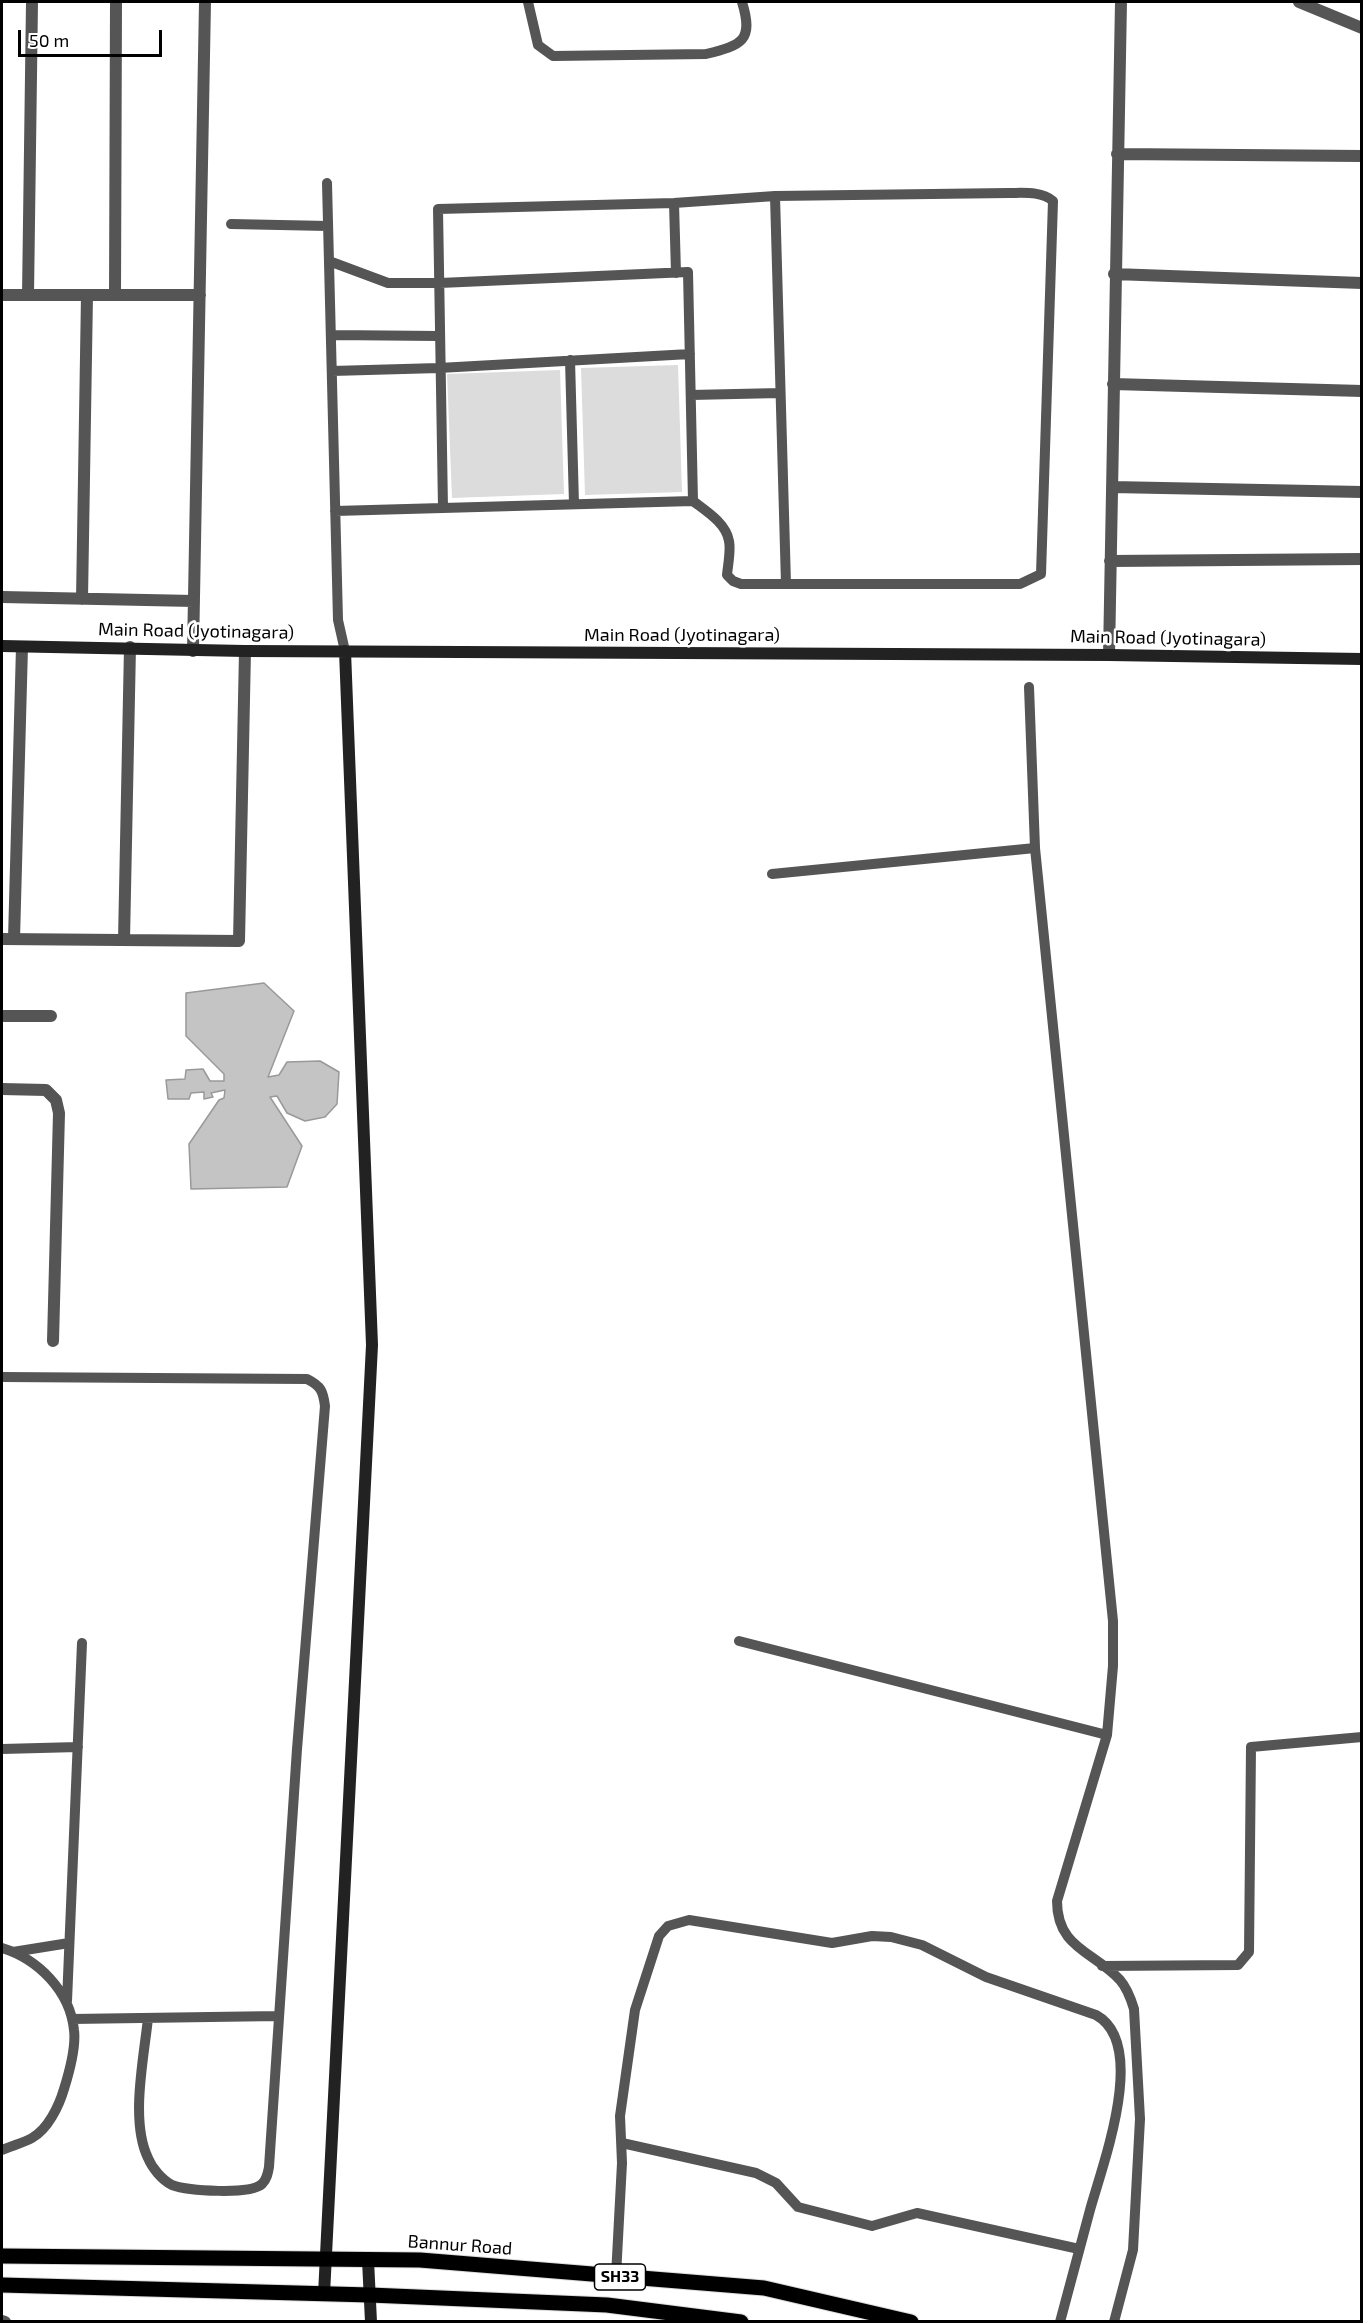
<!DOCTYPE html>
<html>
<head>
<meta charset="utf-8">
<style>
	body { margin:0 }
	#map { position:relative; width:1363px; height:2323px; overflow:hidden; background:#fff; font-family:"Exo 2",sans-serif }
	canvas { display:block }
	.frame { position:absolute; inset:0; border:3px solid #000; pointer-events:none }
	.scale { position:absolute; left:18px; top:30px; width:144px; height:27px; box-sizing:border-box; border:3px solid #000; border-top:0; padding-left:8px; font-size:18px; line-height:21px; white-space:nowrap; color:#000; -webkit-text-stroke:4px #fff; paint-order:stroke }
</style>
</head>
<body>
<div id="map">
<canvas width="1363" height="2323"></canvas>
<div class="frame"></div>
<div class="scale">50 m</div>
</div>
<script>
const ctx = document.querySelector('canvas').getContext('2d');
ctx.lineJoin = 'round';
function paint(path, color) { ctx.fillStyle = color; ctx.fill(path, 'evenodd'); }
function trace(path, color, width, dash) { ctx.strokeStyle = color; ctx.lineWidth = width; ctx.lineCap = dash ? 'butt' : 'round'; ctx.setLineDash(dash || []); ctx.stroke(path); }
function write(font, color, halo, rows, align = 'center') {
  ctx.font = font + ' "Exo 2",sans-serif'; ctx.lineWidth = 5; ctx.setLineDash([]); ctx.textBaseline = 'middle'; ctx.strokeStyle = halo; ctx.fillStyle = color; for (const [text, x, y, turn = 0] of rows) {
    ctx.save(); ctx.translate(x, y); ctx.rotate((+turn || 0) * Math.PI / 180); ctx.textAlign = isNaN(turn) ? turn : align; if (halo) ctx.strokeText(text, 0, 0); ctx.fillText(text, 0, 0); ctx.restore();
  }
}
const green = new Path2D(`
	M 678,365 L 682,492 L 585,495 L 581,368 Z
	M 560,370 L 564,494 L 452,498 L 447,374 Z`);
const building = new Path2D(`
	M 264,983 L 294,1011 L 268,1077 L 279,1075 L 287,1062 L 320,1061 L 339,1072 L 337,1104 L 325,1117 L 305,1121 L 287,1113 L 277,1096 L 270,1097 L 302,1146 L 287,1187 L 191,1189 L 189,1144 L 219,1100 L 224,1098 L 225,1090 L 211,1093 L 213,1097 L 204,1099 L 204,1092 L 191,1093 L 189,1099 L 168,1099 L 166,1080 L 185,1079 L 186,1070 L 203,1069 L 210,1081 L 224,1081 L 224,1074 L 186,1036 L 186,993 Z`);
const lane = new Path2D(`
	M 528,2 L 538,45 L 553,56 L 706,54 C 742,45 754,41 742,2
	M 327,183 L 338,620 L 345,651
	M 775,196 L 786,584
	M 674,203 L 676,273
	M 231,224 L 328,226
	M 329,261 L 388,283 L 440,283 L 688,272 L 693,501 L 335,511
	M 331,335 L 438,336
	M 570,360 L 574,504
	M 332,371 L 439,368 L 690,354
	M 691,395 L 780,393
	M 443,508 L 438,209 L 674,203 L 775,196 L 1009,193 C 1024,193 1041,191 1053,201 L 1041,574 L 1020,584 L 741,584 L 733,581 L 727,575 C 728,564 731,551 729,541 C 726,523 706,511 693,501
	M 1029,687 L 1035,848 L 1113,1621 L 1113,1666 L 1107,1735 L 1057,1901 C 1057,1948 1093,1951 1120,1980 C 1127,1988 1131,1999 1134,2009 L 1140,2119 L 1133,2250 L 1114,2322
	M 772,874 L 1035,848
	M 2,1377 L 307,1379 C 321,1386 323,1391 325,1406 L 297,1749 L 269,2167 C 268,2173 267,2179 262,2184 C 250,2195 188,2191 172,2185 C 162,2180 152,2168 148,2158 C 130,2121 144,2058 148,2018
	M 739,1641 L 1107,1735
	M 2,1749 L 78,1747
	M 2,1948 C 38,1959 70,1991 74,2030 C 76,2046 69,2073 64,2089 C 59,2106 48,2129 32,2138 C 23,2143 11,2146 2,2150
	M 13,1952 L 69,1943
	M 1102,1966 L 1238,1965 L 1249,1952 L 1251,1747 L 1362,1737
	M 67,2001 L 82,1643
	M 72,2019 L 279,2016
	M 622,2143 L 756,2173 L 776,2183 L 798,2207 L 872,2226 L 917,2213 L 1079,2249
	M 616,2276 L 622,2163 L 620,2116 L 635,2010 L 659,1936 L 668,1926 L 689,1920 L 832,1943 L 872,1936 L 891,1937 L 922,1945 L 986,1977 L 1096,2015 C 1149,2044 1102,2166 1090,2210 C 1080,2247 1070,2284 1060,2322`);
const street = new Path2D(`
	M 1299,2 L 1362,28
	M 1117,154 L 1362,156
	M 1114,274 L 1362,283
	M 2,295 L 200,295
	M 28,295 L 32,2
	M 115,295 L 116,2
	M 1113,384 L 1362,391
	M 1112,487 L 1362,492
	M 1110,561 L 1362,559
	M 2,597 L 194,601
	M 82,599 L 87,295
	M 193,651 L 205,2
	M 1109,655 L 1121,2
	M 2,939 L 239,941 L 245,651
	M 14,939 L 22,647
	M 124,940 L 130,647
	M 2,1016 L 51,1016
	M 2,1089 L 46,1090 L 56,1100 L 59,1113 L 53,1341
	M 2,2321 L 5,2322`);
const secondary = new Path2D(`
	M 2,646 L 245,651 L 1109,655 L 1362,659
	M 368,2260 L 371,2322
	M 324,2294 L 372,1345 L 345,651`);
const primary = new Path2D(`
	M 2,2256 L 420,2260 L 764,2288 L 911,2322
	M 2,2285 L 370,2295 L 607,2305 L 741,2322`);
const shields = [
	[620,2277,51]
];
const shieldNames = [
	["SH33",620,2277]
];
const streetNames = [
	["Main Road (Jyotinagara)",196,631,1],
	["Main Road (Jyotinagara)",682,635],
	["Main Road (Jyotinagara)",1168,638,1],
	["Bannur Road",460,2245,4]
];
paint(green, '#dcdcdc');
paint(building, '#c4c4c4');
trace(building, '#999', 1.5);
trace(primary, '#dbdbdb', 17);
trace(lane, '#555', 10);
trace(street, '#555', 12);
trace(secondary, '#222', 12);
trace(primary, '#000', 15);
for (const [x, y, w] of shields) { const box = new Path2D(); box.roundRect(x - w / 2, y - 13, w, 26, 4.5); ctx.fillStyle = '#fff'; ctx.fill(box); trace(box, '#000', 1.5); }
write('bold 16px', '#000', null, shieldNames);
write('18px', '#000', '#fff', streetNames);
</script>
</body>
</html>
